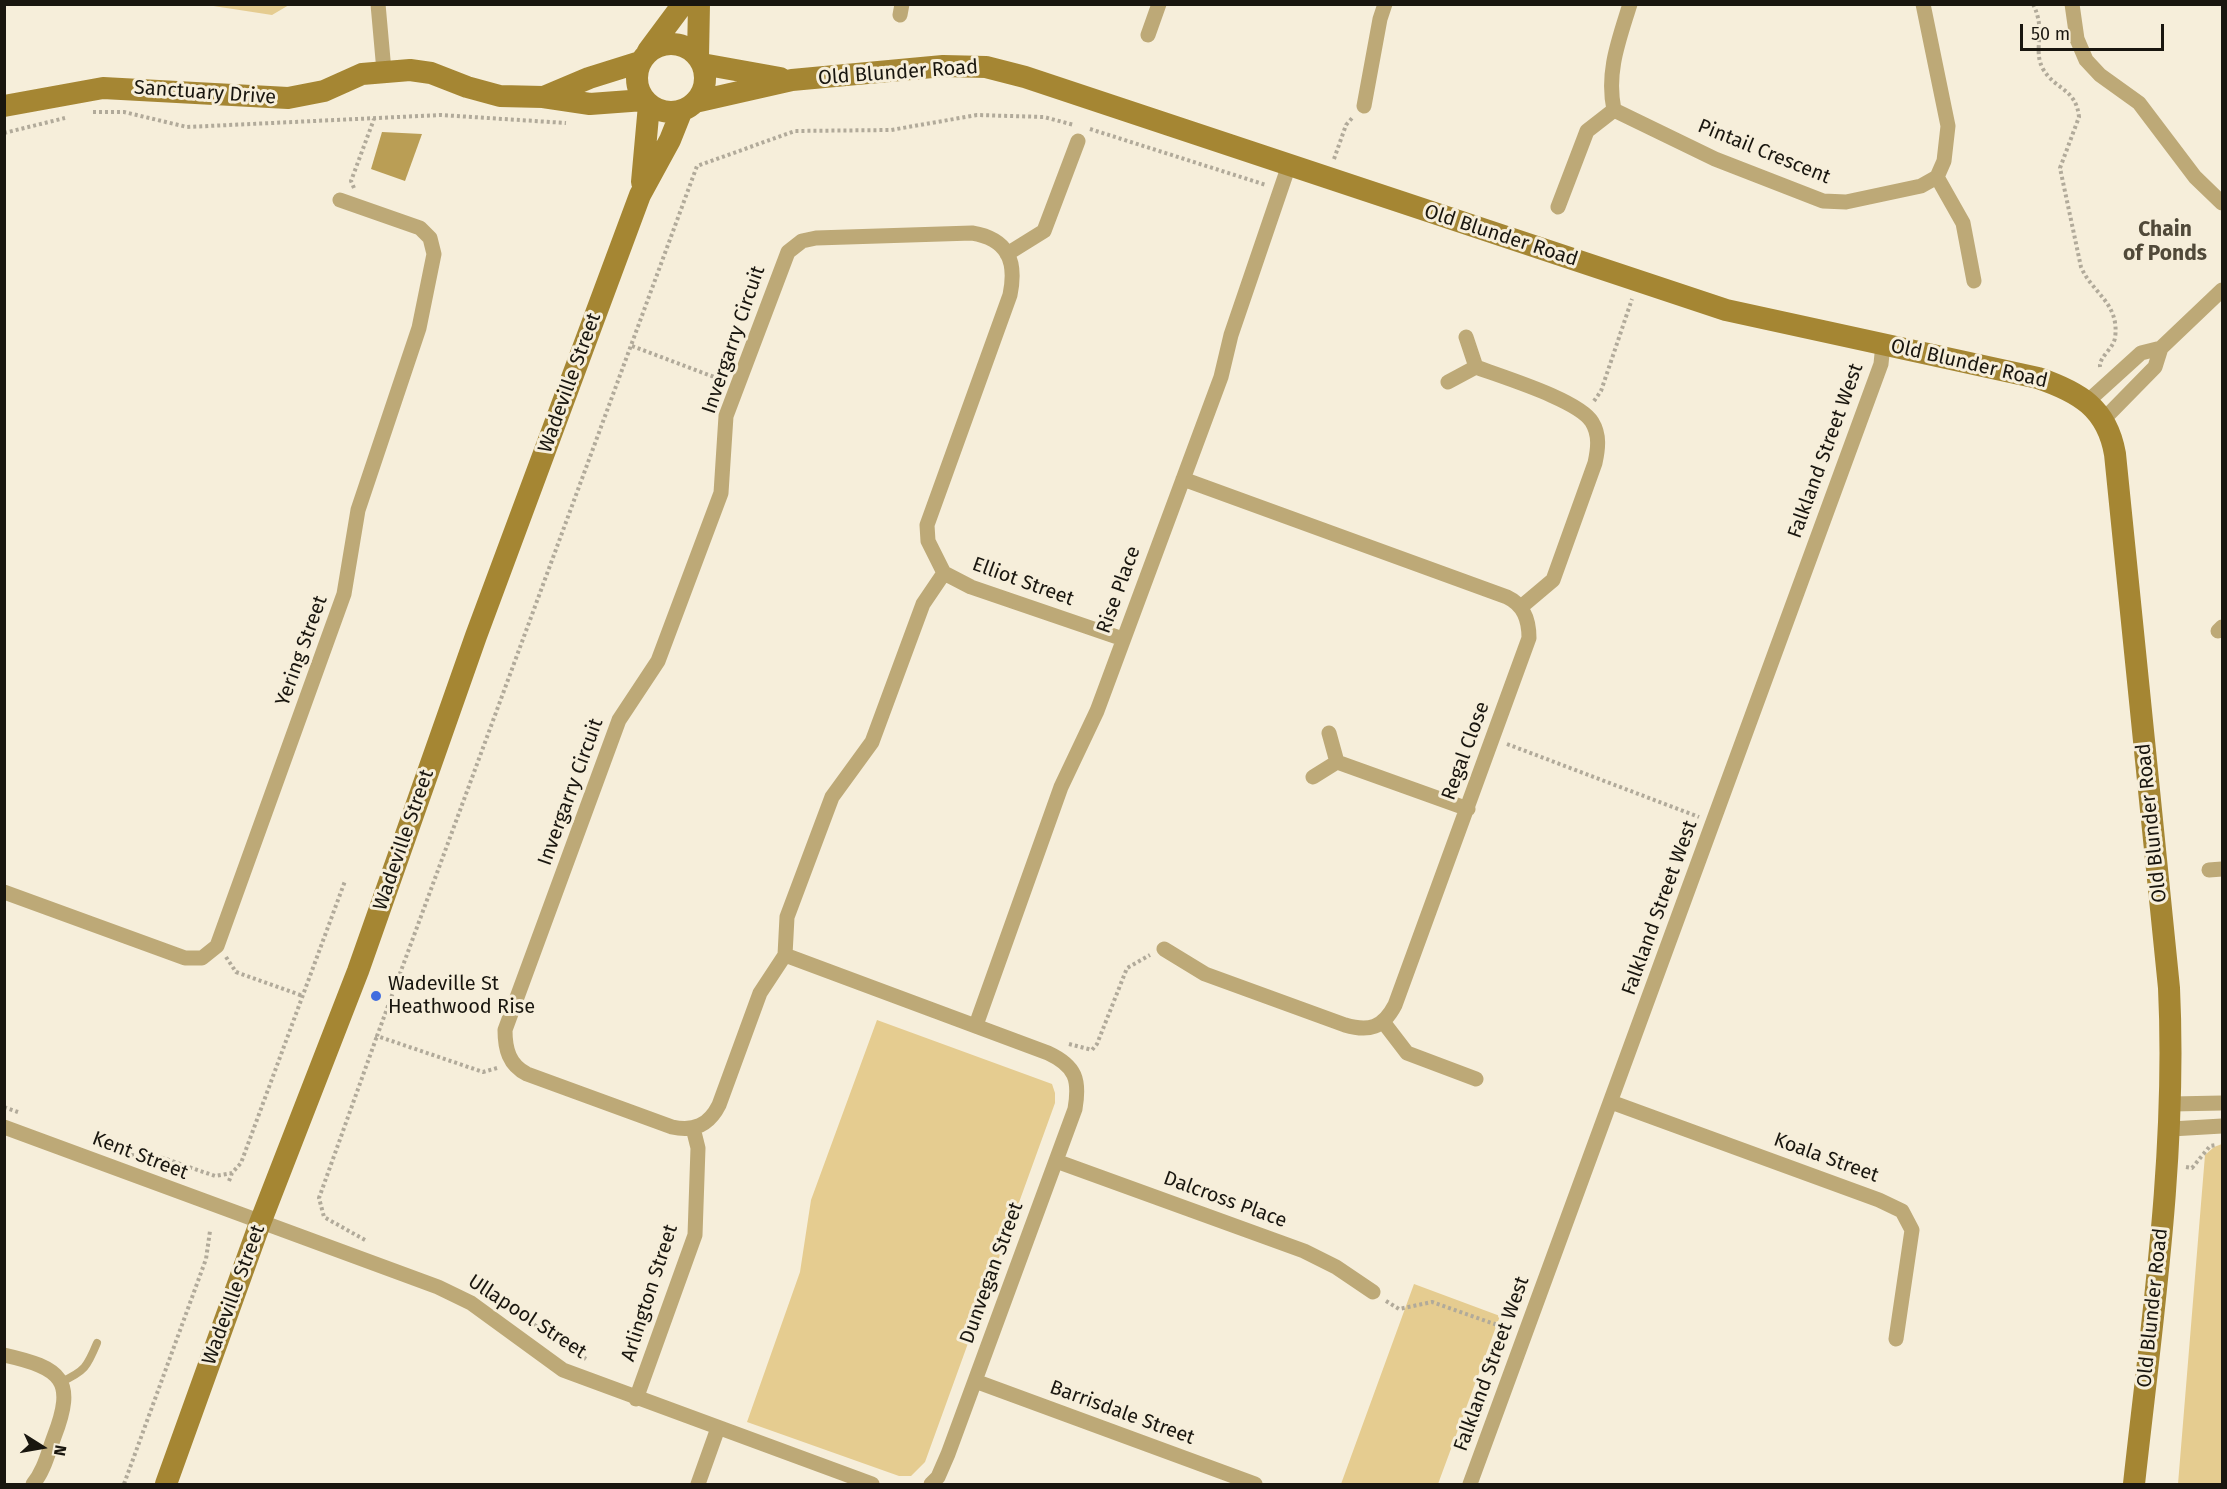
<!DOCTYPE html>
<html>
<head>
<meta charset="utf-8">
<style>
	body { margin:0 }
	#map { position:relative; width:2227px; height:1489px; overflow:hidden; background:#f6eeda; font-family:"Fira Sans",sans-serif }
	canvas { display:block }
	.frame { position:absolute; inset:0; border:6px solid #19160f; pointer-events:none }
	.north { position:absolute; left:12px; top:1417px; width:60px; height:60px; -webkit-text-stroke:4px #f6eeda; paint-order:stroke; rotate:101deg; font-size:16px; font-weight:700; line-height:24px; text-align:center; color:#19160f }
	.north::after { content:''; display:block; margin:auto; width:21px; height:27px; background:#19160f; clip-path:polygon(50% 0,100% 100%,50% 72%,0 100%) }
	.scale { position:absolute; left:2020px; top:24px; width:144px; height:27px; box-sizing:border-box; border:3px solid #19160f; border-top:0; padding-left:8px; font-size:18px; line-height:21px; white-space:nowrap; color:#19160f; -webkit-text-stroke:4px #f6eeda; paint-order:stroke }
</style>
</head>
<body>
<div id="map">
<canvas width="2227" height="1489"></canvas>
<div class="frame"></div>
<div class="north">N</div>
<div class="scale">50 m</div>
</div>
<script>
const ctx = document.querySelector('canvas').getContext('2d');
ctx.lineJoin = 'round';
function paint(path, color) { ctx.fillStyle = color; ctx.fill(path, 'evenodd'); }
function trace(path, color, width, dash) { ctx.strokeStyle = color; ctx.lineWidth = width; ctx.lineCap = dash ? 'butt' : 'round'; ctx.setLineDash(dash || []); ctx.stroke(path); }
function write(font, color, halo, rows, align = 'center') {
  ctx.font = font + ' "Fira Sans",sans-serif'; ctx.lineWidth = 6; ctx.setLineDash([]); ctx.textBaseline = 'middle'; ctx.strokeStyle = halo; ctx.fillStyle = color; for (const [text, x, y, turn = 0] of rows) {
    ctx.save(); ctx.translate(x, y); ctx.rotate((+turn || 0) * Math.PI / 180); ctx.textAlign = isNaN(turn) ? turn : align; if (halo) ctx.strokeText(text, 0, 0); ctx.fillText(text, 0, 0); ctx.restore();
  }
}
const green = new Path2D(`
	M 207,5 L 289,4 L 289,5 L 272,15 Z
	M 877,1020 L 1052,1084 L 1055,1093 L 1055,1103 L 925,1462 L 911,1476 L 899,1476 L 747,1422 L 800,1272 L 811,1200 Z
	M 2222,1144 L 2222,1484 L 2178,1484 L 2205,1155 L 2214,1147 Z
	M 1414,1284 L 1500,1316 L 1438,1484 L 1341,1484 Z`);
const water = new Path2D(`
	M 382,132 L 422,134 L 405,181 L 371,169 Z`);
const path = new Path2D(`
	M 2033,4 C 2047,32 2032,49 2043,69 C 2055,90 2076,88 2079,117 L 2060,168 L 2081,267 C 2092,293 2120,303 2115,338 C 2113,349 2099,357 2100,367
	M 93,112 L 124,112 L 187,127 L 441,115 L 566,123
	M 1090,129 L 1266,185
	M 4,133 L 65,118
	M 1334,159 L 1346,125 L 1353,117
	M 354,188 L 351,181 L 374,119
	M 632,346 L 722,380
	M 1594,401 L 1601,391 L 1632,299
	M 1507,744 L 1699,817
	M 226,957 L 236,972 L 303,996
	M 1069,1044 L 1092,1050 L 1097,1044 L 1127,968 L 1150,955
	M 497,1068 L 483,1072 L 377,1036 L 697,166 L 795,131 L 891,130 L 977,115 L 1044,117 L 1074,125
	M 4,1107 L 18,1112
	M 131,1155 L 163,1158 L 215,1176 L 232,1173
	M 2186,1167 L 2192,1168 L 2210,1146 L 2216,1145
	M 229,1181 L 232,1173 L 241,1163 L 345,881
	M 365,1240 L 324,1217 L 319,1198 L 377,1036
	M 1386,1301 L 1399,1309 L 1432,1302 L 1509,1329
	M 524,1318 L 586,1359
	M 124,1484 L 206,1259 L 210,1231`);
const lane = new Path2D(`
	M 61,1382 C 85,1371 87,1367 97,1343`);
const street = new Path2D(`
	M 378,4 L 384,71
	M 1630,4 C 1619,40 1606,72 1614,110 L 1715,159 L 1823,201 L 1846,202 L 1921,186 L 1937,177 L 1944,161 L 1948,126 L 1923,4
	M 2072,4 L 2077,39 L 2086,60 L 2100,75 L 2139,103 L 2195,177 L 2222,203
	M 900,15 L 902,4
	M 1148,35 L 1159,4
	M 1364,106 L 1380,19 L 1385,4
	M 1937,177 L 1963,223 L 1974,281
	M 1558,207 L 1587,131 L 1614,110
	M 1007,254 L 1044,231 L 1078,141
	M 1476,367 C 1502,377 1579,400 1592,422 C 1600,435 1598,449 1595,463 L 1553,580 L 1521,607
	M 1448,382 L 1476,367 L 1466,337
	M 2087,402 L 2141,353 L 2161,348 L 2222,290
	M 2104,419 L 2155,367 L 2161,348
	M 944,573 L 971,587 L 1123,639
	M 2218,631 L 2222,627
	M 1337,762 L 1468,809
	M 1313,777 L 1337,762 L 1329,733
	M 2209,870 L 2222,869
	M 4,892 L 185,958 L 202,958 L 217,946 L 344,594 L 358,510 L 419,328 L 434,254 L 430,238 L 420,228 L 340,200
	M 1164,949 L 1205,974 L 1345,1025 C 1369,1032 1383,1028 1395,1005 L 1529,638 C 1529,620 1524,605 1507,597 L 1183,479
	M 785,955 L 760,993 L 719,1105 C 709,1125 694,1132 672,1127 L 527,1074 C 509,1065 505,1049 505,1030 L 619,720 L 658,661 L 721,493 L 726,416 L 788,252 L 802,241 L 816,238 L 972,233 C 1008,239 1017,261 1010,295 L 927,525 L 928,541 L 944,573 L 923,604 L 872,742 L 832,797 L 787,917 L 785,955 L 1048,1053 C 1076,1066 1080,1080 1075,1109 L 948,1454 L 938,1477 L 931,1484
	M 1384,1023 L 1407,1053 L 1476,1079
	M 976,1025 L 1061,787 L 1097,711 L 1221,377 L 1231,335 L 1289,165
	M 1611,1102 L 1879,1200 L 1902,1211 L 1912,1230 L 1896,1339
	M 2172,1104 L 2222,1103
	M 4,1127 L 438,1287 L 471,1303 L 563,1370 L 872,1484
	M 2171,1129 L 2222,1126
	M 1056,1161 L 1304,1251 L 1336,1267 L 1373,1292
	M 4,1355 C 62,1368 76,1380 54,1437 C 48,1453 44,1471 33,1484
	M 975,1381 L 1255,1484
	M 636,1399 L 695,1235 L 698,1148 L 693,1128
	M 698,1484 L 718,1428
	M 1470,1484 L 1881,364 L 1883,344`);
const secondary = new Path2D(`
	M637 78a34 34 0 1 1 68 0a34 34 0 1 1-68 0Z
	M 648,51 L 683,4
	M 698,57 L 699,4
	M 702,64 L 780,78
	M 544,97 L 589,78 L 640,62
	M 695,102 L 792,80 L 943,66 L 986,67 L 1025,77 L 1726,310 L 2038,378 C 2079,392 2107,408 2115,454 L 2169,988 C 2177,1154 2152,1320 2134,1484
	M 4,106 L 103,88 L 288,98 L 324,91 L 362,74 L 410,70 L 431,73 L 467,87 L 500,96 L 543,97 L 590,104 L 644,100
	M 642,182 L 649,105
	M 166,1484 L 260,1223 L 358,971 L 476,636 L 640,195 L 670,140 L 682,110`);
const markers = [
	[376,996,6,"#416ddf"]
];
const streetNames = [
	["Old Blunder Road",898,73,-4],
	["Sanctuary Drive",205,93,4],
	["Pintail Crescent",1764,152,22],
	["Old Blunder Road",1501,236,18],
	["Invergarry Circuit",734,340,-71],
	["Old Blunder Road",1969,364,13],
	["Wadeville Street",570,383,-70],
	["Falkland Street West",1826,451,-70],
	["Elliot Street",1023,582,20],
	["Rise Place",1119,590,-70],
	["Yering Street",302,651,-70],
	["Regal Close",1466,751,-70],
	["Invergarry Circuit",571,792,-70],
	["Old Blunder Road",2152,823,-96],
	["Wadeville Street",404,840,-71],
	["Falkland Street West",1660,908,-70],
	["Kent Street",140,1156,21],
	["Koala Street",1826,1158,20],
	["Dalcross Place",1225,1200,20],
	["Dunvegan Street",992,1273,-70],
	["Arlington Street",650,1293,-72],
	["Wadeville Street",234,1295,-70],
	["Old Blunder Road",2153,1308,-84],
	["Ullapool Street",527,1317,33],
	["Falkland Street West",1492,1364,-70],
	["Barrisdale Street",1122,1413,20]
];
const poiNames = [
	["Wadeville St",388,984],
	["Heathwood Rise",388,1007]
];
const neighbourhoodNames = [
	["Chain",2165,230],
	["of Ponds",2165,254]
];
paint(green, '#e5cc90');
paint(water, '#ba9e55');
trace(path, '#b1aa9a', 4, [3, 3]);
trace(lane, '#bda977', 8);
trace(street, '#bda977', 15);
trace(secondary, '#a58633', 22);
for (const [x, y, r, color] of markers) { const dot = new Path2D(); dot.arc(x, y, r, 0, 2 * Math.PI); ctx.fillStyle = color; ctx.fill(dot); trace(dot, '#f6eeda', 2); }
write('20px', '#19160f', '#f6eeda', streetNames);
write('20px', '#19160f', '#f6eeda', poiNames, 'left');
write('bold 21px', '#504939', '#f6eeda', neighbourhoodNames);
</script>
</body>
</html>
